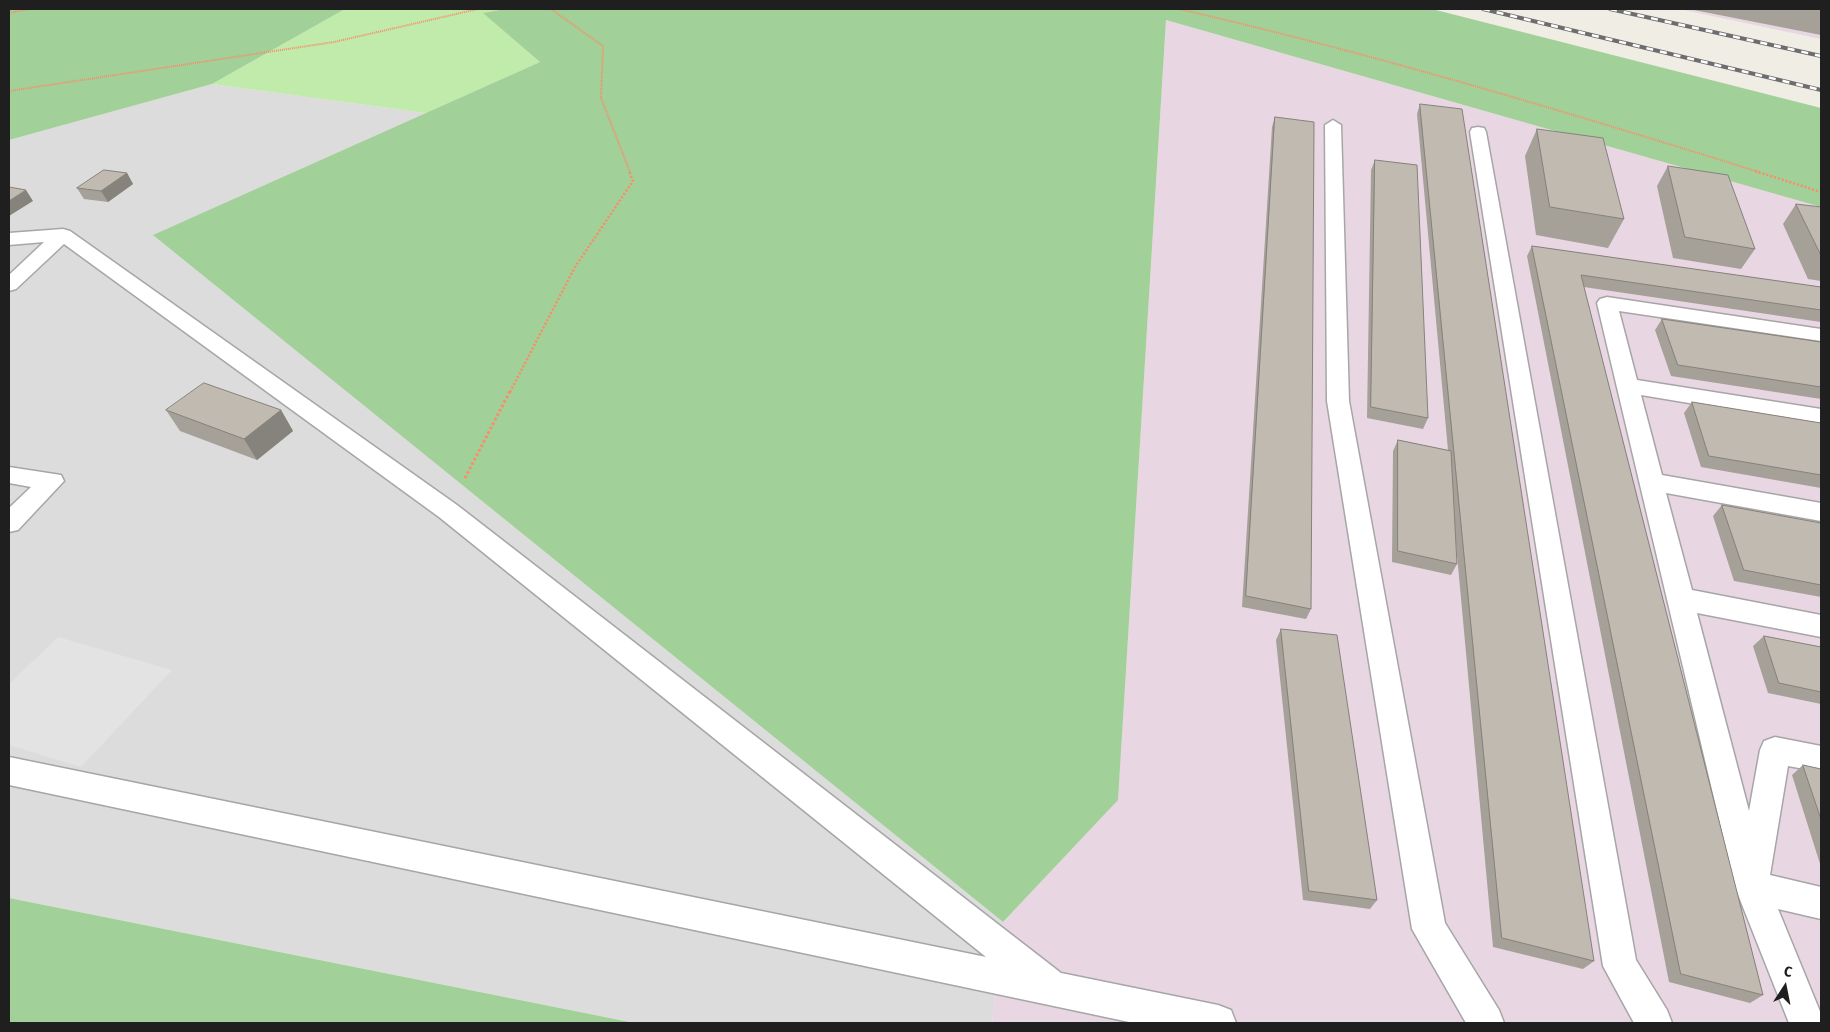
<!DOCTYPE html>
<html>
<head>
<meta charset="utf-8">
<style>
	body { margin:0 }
	#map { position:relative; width:1830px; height:1032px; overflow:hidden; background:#f0ede5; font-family:"Fira Sans",sans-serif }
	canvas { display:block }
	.frame { position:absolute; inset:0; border:10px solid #1f1f1f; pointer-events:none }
	.north { position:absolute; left:1760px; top:962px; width:50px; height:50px; -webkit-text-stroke:4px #fff; paint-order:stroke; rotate:11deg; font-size:14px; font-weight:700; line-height:20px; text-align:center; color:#1f1f1f }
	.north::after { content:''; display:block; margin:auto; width:18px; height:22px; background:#1f1f1f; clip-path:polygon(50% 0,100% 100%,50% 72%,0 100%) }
</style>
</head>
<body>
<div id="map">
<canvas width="1830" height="1032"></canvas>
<div class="frame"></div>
<div class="north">С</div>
</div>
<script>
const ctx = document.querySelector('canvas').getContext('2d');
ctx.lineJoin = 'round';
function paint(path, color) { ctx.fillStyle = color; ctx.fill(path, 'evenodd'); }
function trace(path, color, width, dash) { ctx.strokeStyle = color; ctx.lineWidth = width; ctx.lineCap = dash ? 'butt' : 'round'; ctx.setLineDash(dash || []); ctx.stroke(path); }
const residential = new Path2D(`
	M 212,84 L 426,113 L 154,235 L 1003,922 L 992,1023 L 636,1023 L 9,898 L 9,140 Z`);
const industrial = new Path2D(`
	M 1679,9 L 1821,9 L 1821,39 Z
	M 1166,20 L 1821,207 L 1821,1023 L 992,1023 L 1003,922 L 1118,799 Z`);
const grass = new Path2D(`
	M 345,9 L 505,9 L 484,13 L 540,62 L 426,113 L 212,84 Z`);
const forest = new Path2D(`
	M 9,9 L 345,9 L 212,84 L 9,140 Z
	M 505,9 L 1432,9 L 1821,108 L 1821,207 L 1166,20 L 1118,800 L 1003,922 L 153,235 L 540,62 L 483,13 Z
	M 9,898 L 635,1023 L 636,1023 L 9,1023 Z`);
const parking = new Path2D(`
	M 58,637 L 172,670 L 81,767 L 9,745 L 9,684 Z`);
const pathFar2 = new Path2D(`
	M 551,9 L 603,46 L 601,98 L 630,172
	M 1179,9 C 1375,54 1567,112 1759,172
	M 9,13 L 30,9
	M 9,91 L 334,42 L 478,9`);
const pathFar1 = new Path2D(`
	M 1755,171 L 1821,192
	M 510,392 L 575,267 L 633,181 L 629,171`);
const path = new Path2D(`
	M 465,478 L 510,391`);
const lane = new Path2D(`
	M 1333,120 L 1341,125 L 1349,401 L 1445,923 L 1499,1010 L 1504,1023 L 1466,1023 L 1412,929 L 1327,401 L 1325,125 Z
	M 1478,127 L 1484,128 L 1486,132 L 1636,960 L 1667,1010 L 1672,1023 L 1634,1023 L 1603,966 L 1470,132 L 1472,128 Z
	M 63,229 L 70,231 L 457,505 L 1061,973 L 1218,1005 L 1231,1010 L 1236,1023 L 1134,1023 L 9,785 L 9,757 L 986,957 L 439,517 L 64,244 L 16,289 L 9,291 L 9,275 L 44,242 L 9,245 L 9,233 Z
	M 1607,297 L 1821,329 L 1821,341 L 1619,311 L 1637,380 L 1821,409 L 1821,425 L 1641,395 L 1662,475 L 1821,503 L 1821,521 L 1666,493 L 1692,590 L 1821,615 L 1821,637 L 1697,613 L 1749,811 L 1760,750 L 1764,741 L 1775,737 L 1821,746 L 1821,772 L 1788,766 L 1770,875 L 1821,887 L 1821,919 L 1778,909 L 1821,1014 L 1821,1023 L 1789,1023 L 1735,887 L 1597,303 L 1600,299 Z
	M 9,467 L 61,475 L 64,481 L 18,530 L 9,532 L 9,508 L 31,487 L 9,483 Z`);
const rail = new Path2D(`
	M 1483,9 L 1821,90
	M 1610,9 L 1821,56`);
const wall = new Path2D(`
	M 1689,9 L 1821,9 L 1821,35 Z
	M 1420,104 L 1594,961 L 1583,969 L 1493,947 L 1455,533 L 1457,564 L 1451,575 L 1392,562 L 1393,451 L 1398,440 L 1448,450 L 1417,114 Z
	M 1275,117 L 1311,609 L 1306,619 L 1242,607 L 1272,127 Z
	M 1537,129 L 1624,219 L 1608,248 L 1536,235 L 1525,156 Z
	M 1375,160 L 1428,418 L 1423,429 L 1367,418 L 1371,170 Z
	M 1668,166 L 1755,249 L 1741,269 L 1673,258 L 1657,186 Z
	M 127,173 L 133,184 L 108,202 L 84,199 L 77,188 Z
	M 1796,204 L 1821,207 L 1821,281 L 1808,279 L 1783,224 Z
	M 1532,246 L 1821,287 L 1821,322 L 1584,287 L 1763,995 L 1750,1003 L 1669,982 L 1527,256 Z
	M 1662,319 L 1821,342 L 1821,399 L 1671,376 L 1655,330 Z
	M 1692,402 L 1821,423 L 1821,488 L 1701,467 L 1684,413 Z
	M 166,410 L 281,410 L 293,431 L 257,460 L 180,431 Z
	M 1722,505 L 1821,523 L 1821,597 L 1734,581 L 1713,516 Z
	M 1281,629 L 1377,900 L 1370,909 L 1303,900 L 1276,640 Z
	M 1764,636 L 1821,647 L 1821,704 L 1768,693 L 1753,646 Z
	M 1803,765 L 1821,769 L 1821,867 L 1792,775 Z`);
const shadedWall = new Path2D(`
	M 127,173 L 133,184 L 108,202 L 101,191 Z
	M 26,190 L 33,201 L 9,216 L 9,201 Z
	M 281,410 L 293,431 L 257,460 L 244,439 Z`);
const building = new Path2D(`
	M 1420,104 L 1462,109 L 1594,961 L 1502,938 Z
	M 1275,117 L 1314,122 L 1311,609 L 1246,596 Z
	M 1537,129 L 1603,138 L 1624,219 L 1550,207 Z
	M 1375,160 L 1417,165 L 1428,418 L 1371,407 Z
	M 1668,166 L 1728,175 L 1755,249 L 1685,237 Z
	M 104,170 L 127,173 L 101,191 L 77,188 Z
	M 9,187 L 26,190 L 9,201 Z
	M 1796,204 L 1821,207 L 1821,255 Z
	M 1532,246 L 1821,287 L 1821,310 L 1581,275 L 1763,995 L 1681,974 Z
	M 1662,319 L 1821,342 L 1821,387 L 1678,365 Z
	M 204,383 L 281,410 L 244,439 L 166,410 Z
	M 1692,402 L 1821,423 L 1821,475 L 1709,456 Z
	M 1398,440 L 1451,451 L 1457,564 L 1398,551 Z
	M 1722,505 L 1821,523 L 1821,585 L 1744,570 Z
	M 1281,629 L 1337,635 L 1377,900 L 1309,891 Z
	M 1764,636 L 1821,647 L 1821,692 L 1779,683 Z
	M 1803,765 L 1821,769 L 1821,819 Z`);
paint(residential, '#dddcdc');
paint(industrial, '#e9d6e3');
paint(grass, '#c1ebaa');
paint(forest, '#a2d099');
paint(parking, '#e3e3e3');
trace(lane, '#a6a6a6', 3);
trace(pathFar2, '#fc8b69', 2, [1, 1]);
trace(pathFar1, '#fc8b69', 2.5, [2, 2]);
trace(path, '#fc8b69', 3, [2.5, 2.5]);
paint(lane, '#fff');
trace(rail, '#6d6d6d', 4);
trace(rail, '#fff', 2.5, [7]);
paint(wall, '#a5a098');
paint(shadedWall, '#86827c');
paint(building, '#c0bab1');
trace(building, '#86827c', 1);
</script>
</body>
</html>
